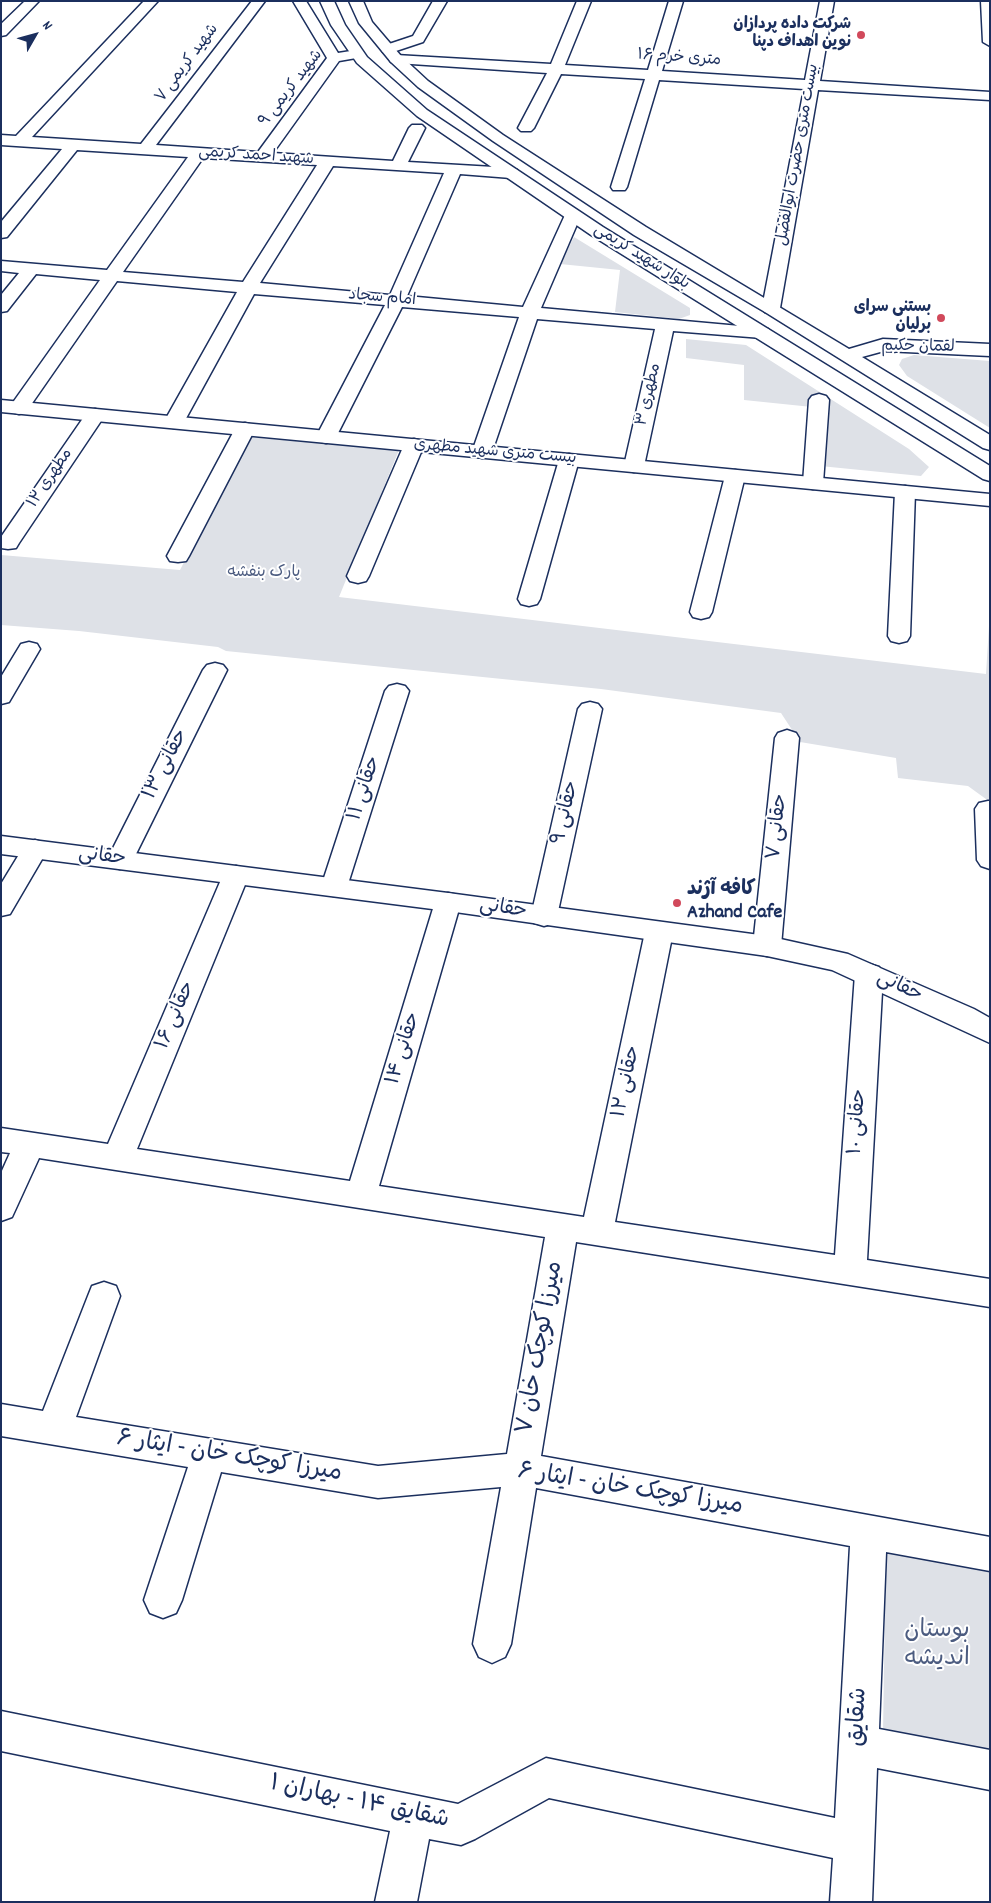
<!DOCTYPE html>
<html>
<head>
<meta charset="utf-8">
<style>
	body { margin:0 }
	#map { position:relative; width:991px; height:1903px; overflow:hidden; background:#fff; font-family:Dekko,sans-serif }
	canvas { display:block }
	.frame { position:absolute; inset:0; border:2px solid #1b2f5e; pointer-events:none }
	.north { position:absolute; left:10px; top:10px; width:50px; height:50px; -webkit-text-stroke:4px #fff; paint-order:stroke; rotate:52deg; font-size:14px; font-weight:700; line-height:20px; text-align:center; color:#1b2f5e }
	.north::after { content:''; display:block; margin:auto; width:18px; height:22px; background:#1b2f5e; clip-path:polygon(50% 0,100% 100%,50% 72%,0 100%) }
</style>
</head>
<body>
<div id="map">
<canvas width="991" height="1903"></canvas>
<div class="frame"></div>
<div class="north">N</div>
</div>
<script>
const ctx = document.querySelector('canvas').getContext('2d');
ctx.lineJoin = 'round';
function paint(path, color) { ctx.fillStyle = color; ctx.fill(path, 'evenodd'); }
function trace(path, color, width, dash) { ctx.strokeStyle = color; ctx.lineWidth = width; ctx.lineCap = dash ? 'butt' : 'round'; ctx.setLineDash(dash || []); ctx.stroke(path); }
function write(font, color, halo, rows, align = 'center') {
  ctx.font = font + ' Dekko,"Playpen Sans Arabic",sans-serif'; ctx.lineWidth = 4; ctx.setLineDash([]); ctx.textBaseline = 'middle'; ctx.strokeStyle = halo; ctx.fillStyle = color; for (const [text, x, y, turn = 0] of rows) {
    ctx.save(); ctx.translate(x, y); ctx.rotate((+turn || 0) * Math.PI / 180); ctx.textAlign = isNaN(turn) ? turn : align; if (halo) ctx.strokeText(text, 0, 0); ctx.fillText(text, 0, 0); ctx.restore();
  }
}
const green = new Path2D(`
	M 574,237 L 690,308 L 690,315 L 679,319 L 615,312 L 620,270 L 560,264 Z
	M 686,339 L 746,345 L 909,449 L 929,467 L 921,476 L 810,465 L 812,407 L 744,400 L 744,365 L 686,358 Z
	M 914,355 L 990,361 L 990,428 L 907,376 L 899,365 L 902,359 Z
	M 248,437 L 399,450 L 339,597 L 986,674 L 990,610 L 990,802 L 968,786 L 898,778 L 896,758 L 800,742 L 781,713 L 601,689 L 226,651 L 218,647 L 79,631 L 1,625 L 1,555 L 180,570 Z
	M 886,1543 L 990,1563 L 990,1752 L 883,1732 Z`);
const minor = new Path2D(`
	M 25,1 L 39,1 L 6,35 L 1,36 L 1,24 Z
	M 144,1 L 158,1 L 32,137 L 141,144 L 252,1 L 265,1 L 156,145 L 258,152 L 327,58 L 293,1 L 306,1 L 338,53 L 357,50 L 362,51 L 364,54 L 362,57 L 339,61 L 273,153 L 393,161 L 409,128 L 412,125 L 422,125 L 425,128 L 408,162 L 511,168 L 517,170 L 519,173 L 517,176 L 511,178 L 460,174 L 407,296 L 523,307 L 565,215 L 567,212 L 579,212 L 581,215 L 541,308 L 762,328 L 768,329 L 771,333 L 768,337 L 762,338 L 673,331 L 644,466 L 641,470 L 634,472 L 627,470 L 624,466 L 655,329 L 537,319 L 492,452 L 489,456 L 482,458 L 475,456 L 472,452 L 519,317 L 402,307 L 336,437 L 333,441 L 326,443 L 319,441 L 316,437 L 385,305 L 254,294 L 184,422 L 181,426 L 174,428 L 167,426 L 164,422 L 237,292 L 117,281 L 26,412 L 19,414 L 12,412 L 9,408 L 100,280 L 36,274 L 7,311 L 1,312 L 1,295 L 19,273 L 1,271 L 1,261 L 107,270 L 188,157 L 77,150 L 7,237 L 1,238 L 1,222 L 62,149 L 1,145 L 1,135 L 16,136 ZM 203,158 L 317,165 L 243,282 L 123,272 ZM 333,166 L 444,173 L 390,295 L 260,283 Z
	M 433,1 L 447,1 L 423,42 L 393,52 L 383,52 L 381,49 L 383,46 L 413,36 Z
	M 577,1 L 591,1 L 565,65 L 648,70 L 669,1 L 683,1 L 662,71 L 805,80 L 820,1 L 834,1 L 820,81 L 990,92 L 990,100 L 818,90 L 780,308 L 777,312 L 771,313 L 765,312 L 762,308 L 804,89 L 659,80 L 627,187 L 625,190 L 613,190 L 611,187 L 645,79 L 561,74 L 534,128 L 531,131 L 521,131 L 518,128 L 547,73 L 396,63 L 391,62 L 389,59 L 391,56 L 396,55 L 551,64 Z
	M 981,1 L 990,1 L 990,46 L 983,42 Z
	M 819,394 L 826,396 L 829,400 L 823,483 L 820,487 L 813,489 L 806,487 L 803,483 L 809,400 L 812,396 Z
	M 95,409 L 102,411 L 105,415 L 19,543 L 16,548 L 8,549 L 1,548 L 1,537 L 88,411 Z
	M 245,423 L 252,425 L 255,429 L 189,556 L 186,561 L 178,562 L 170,561 L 167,556 L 235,429 L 238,425 Z
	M 414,439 L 421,441 L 424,445 L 369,576 L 366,581 L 358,583 L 350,581 L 347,576 L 404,445 L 407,441 Z
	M 569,454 L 576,456 L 579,460 L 540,599 L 537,604 L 529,606 L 521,604 L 518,599 L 559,460 L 562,456 Z
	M 735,470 L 742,472 L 745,476 L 712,612 L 709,617 L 701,619 L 693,617 L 690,612 L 725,476 L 728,472 Z
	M 905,486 L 912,488 L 915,492 L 910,636 L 907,641 L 899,643 L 891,641 L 888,636 L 895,492 L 898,488 Z
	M 29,642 L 37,644 L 40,649 L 9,702 L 1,704 L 1,677 L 21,644 Z
	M 215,663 L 223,665 L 227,670 L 133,860 L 129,866 L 120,869 L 111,866 L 107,860 L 203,670 L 207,665 Z
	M 397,684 L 405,686 L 409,691 L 347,887 L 343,894 L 334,896 L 325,894 L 321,887 L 385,691 L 389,686 Z
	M 590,702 L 598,704 L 602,709 L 557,916 L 554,923 L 544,926 L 534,923 L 531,916 L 578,709 L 582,704 Z
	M 787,730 L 796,733 L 799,738 L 781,946 L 777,953 L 767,956 L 757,953 L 753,946 L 775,738 L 778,733 Z
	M 988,801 L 990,801 L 990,869 L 981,866 L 977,860 L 975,809 L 979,803 Z
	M 35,840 L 44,843 L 48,849 L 10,914 L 1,916 L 1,884 L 26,843 Z
	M 236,866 L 245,869 L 249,875 L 137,1149 L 350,1181 L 435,902 L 439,895 L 448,893 L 457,895 L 461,902 L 379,1186 L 584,1217 L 645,932 L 649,925 L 659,922 L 669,925 L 673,932 L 615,1222 L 835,1255 L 855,974 L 859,967 L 869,964 L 879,967 L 883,974 L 867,1260 L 990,1279 L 990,1307 L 576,1242 L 541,1456 L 990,1537 L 990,1571 L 886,1552 L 879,1729 L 990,1750 L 990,1790 L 877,1768 L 872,1902 L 830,1902 L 833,1858 L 549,1798 L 475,1839 L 461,1845 L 429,1839 L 417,1902 L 375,1902 L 390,1831 L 1,1751 L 1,1711 L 458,1804 L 546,1758 L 835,1818 L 850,1546 L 536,1488 L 511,1644 L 505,1657 L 492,1663 L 479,1657 L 473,1644 L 501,1487 L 378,1498 L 221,1472 L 182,1600 L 176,1613 L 163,1618 L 150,1613 L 144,1600 L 188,1467 L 1,1436 L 1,1404 L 43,1411 L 88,1296 L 92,1286 L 104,1282 L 116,1286 L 120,1296 L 76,1417 L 378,1466 L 507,1454 L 545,1237 L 39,1158 L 12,1217 L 1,1221 L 1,1173 L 10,1153 L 1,1152 L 1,1128 L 108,1144 L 223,875 L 227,869 Z`);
const major = new Path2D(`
	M 320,1 L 334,1 L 345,25 L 367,57 L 427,110 L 603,227 L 990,466 L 990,481 L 983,479 L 591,235 L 417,116 L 357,63 L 331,25 Z
	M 349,1 L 363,1 L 372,22 L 401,56 L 428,81 L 503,135 L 646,227 L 849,349 L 883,339 L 990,344 L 990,356 L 884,351 L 862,357 L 990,435 L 990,450 L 983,448 L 765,312 L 634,235 L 493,141 L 418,87 L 391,62 L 359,23 Z
	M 1,400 L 990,494 L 990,506 L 1,412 Z
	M 1,836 L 448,893 L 767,936 L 848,954 L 974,1009 L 990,1018 L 990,1043 L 832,970 L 767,956 L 448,911 L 1,854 Z`);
const markers = [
	[861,35,5,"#d1495b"],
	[941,318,5,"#d1495b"],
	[677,903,5,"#d1495b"]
];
const farPoinames = [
	["شرکت داده پردازان",851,26],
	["نوین اهداف دپنا",851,44],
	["بستنی سرای",931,309],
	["برلیان",931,327]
];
const farStreetnames = [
	["۱۶ متری خرم",679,59,4],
	["شهید کریمی ۷",188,64,-53],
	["شهید کریمی ۹",292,89,-52],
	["بیست متری حضرت ابوالفضل",799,155,-80],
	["شهید احمد کریمی",256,157,4],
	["بلوار شهید کریمی",641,258,32],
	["امام سجاد",382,299,5],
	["لقمان حکیم",918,348,1],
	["مطهری ۳",650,395,-77],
	["بیست متری شهید مطهری",495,453,5],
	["مطهری ۱۲",51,479,-56]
];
const farParknames = [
	["پارک بنفشه",264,574]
];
const streetNames = [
	["حقانی ۱۳",167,765,-63],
	["حقانی ۱۱",366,789,-72],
	["حقانی ۹",567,813,-77],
	["حقانی ۷",779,827,-84],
	["حقانی",102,858,7],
	["حقانی",503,910,9],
	["حقانی",899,988,25],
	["حقانی ۱۶",177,1016,-67],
	["حقانی ۱۴",405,1049,-73],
	["حقانی ۱۲",628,1082,-78],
	["حقانی ۱۰",859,1122,-86]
];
const poiNames = [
	["کافه آژند",687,891],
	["Azhand Cafe",687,914]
];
const nearStreetnames = [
	["میرزا کوچک خان ۷",542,1348,-80],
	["میرزا کوچک خان - ایثار ۶",229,1458,9],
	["میرزا کوچک خان - ایثار ۶",630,1491,9],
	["شقایق",860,1717,-87],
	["شقایق ۱۴ - بهاران ۱",359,1804,12]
];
const nearParknames = [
	["بوستان",937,1633],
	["اندیشه",937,1661]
];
paint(green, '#dee1e7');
trace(minor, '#1b2f5e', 3);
trace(major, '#1b2f5e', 3);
paint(minor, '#fff');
paint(major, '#fff');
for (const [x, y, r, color] of markers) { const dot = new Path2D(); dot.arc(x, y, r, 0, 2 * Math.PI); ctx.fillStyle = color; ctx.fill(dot); trace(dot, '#fff', 2); }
write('bold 16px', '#1b2f5e', '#fff', farPoinames, 'right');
write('16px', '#1b2f5e', '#fff', farStreetnames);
write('16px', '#4c5c80', '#fff', farParknames);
write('20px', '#1b2f5e', '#fff', streetNames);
write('bold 20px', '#1b2f5e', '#fff', poiNames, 'left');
write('24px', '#1b2f5e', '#fff', nearStreetnames);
write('24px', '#4c5c80', '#fff', nearParknames);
</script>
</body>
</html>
